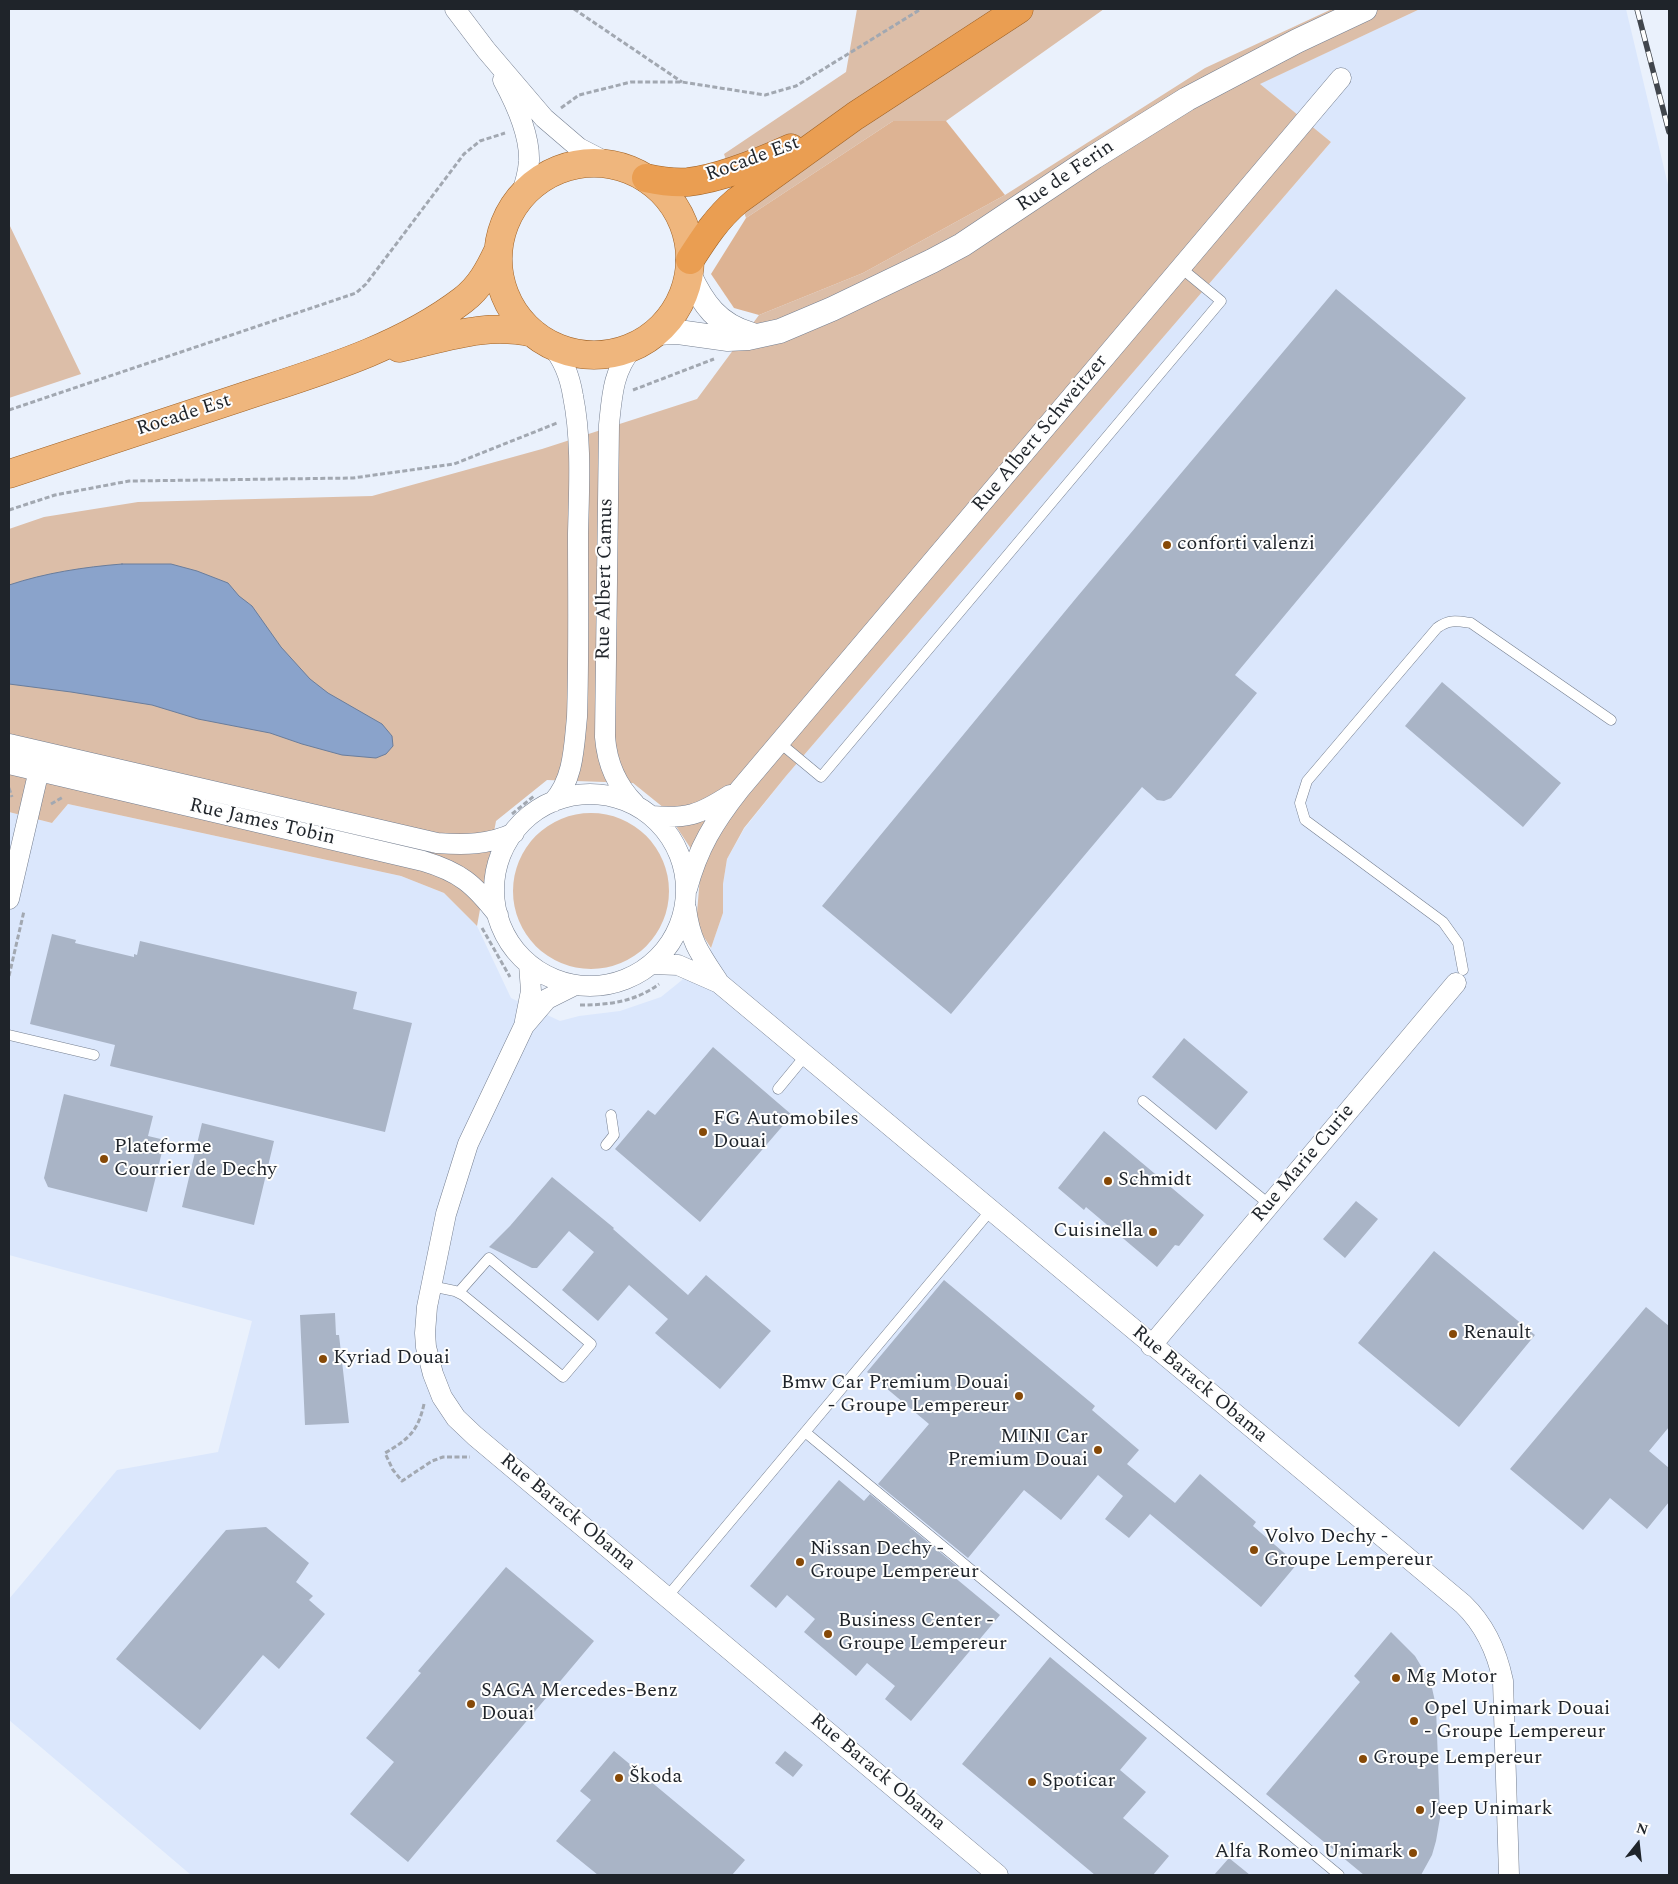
<!DOCTYPE html>
<html>
<head>
<meta charset="utf-8">
<style>
	body { margin:0 }
	#map { position:relative; width:1678px; height:1884px; overflow:hidden; background:#eaf1fc; font-family:Spectral,serif }
	canvas { display:block }
	.frame { position:absolute; inset:0; border:10px solid #1f242a; pointer-events:none }
	.north { position:absolute; left:1613px; top:1819px; width:50px; height:50px; -webkit-text-stroke:4px #fefefe; paint-order:stroke; rotate:16deg; font-size:14px; font-weight:700; line-height:20px; text-align:center; color:#1f242a }
	.north::after { content:''; display:block; margin:auto; width:18px; height:22px; background:#1f242a; clip-path:polygon(50% 0,100% 100%,50% 72%,0 100%) }
</style>
</head>
<body>
<div id="map">
<canvas width="1678" height="1884"></canvas>
<div class="frame"></div>
<div class="north">N</div>
</div>
<script>
const ctx = document.querySelector('canvas').getContext('2d');
ctx.lineJoin = 'round';
function paint(path, color) { ctx.fillStyle = color; ctx.fill(path, 'evenodd'); }
function trace(path, color, width, dash) { ctx.strokeStyle = color; ctx.lineWidth = width; ctx.lineCap = dash ? 'butt' : 'round'; ctx.setLineDash(dash || []); ctx.stroke(path); }
function write(font, color, halo, rows, align = 'center') {
  ctx.font = font + ' Spectral,serif'; ctx.lineWidth = 4; ctx.setLineDash([]); ctx.textBaseline = 'middle'; ctx.strokeStyle = halo; ctx.fillStyle = color; for (const [text, x, y, turn = 0] of rows) {
    ctx.save(); ctx.translate(x, y); ctx.rotate((+turn || 0) * Math.PI / 180); ctx.textAlign = isNaN(turn) ? turn : align; if (halo) ctx.strokeText(text, 0, 0); ctx.fillText(text, 0, 0); ctx.restore();
  }
}
const built = new Path2D(`
	M 1420,9 L 1626,9 L 1669,189 L 1669,1875 L 191,1875 L 9,1720 L 9,1599 L 117,1470 L 218,1452 L 252,1321 L 9,1255 L 9,812 L 52,823 L 68,804 L 401,876 L 444,893 L 477,926 L 511,998 L 560,1021 L 579,1016 L 620,1011 L 661,997 L 682,980 L 711,948 L 723,913 L 723,884 L 727,859 L 744,829 L 786,776 L 1331,142 L 1259,84 Z`);
const green = new Path2D(`
	M 857,9 L 1104,9 L 946,121 L 893,121 L 746,218 L 724,154 L 846,72 Z
	M 1332,9 L 1420,9 L 1260,84 L 1331,142 L 786,776 L 744,828 L 727,859 L 723,884 L 723,913 L 711,948 L 696,925 L 701,864 L 664,808 L 633,783 L 547,780 L 496,821 L 477,926 L 444,893 L 401,876 L 68,804 L 52,823 L 9,812 L 9,529 L 44,517 L 138,502 L 372,496 L 542,449 L 697,399 L 759,315 L 863,273 L 1005,195 L 1205,68 Z
	M 9,224 L 81,374 L 9,398 Z
	M513 891a78 78 0 1 1 156 0a78 78 0 1 1-156 0Z`);
const forest = new Path2D(`
	M 893,121 L 946,121 L 1005,195 L 863,273 L 759,315 L 734,308 L 711,274 L 746,218 Z`);
const water = new Path2D(`
	M 122,564 L 171,564 L 197,571 L 228,583 L 239,596 L 252,606 L 281,647 L 310,679 L 328,693 L 382,724 L 392,736 L 393,746 L 386,754 L 376,758 L 342,755 L 302,744 L 270,733 L 198,719 L 152,705 L 71,692 L 9,684 L 9,585 C 45,573 84,567 122,564 Z`);
const building = new Path2D(`
	M 1336,289 L 1466,398 L 1235,675 L 1257,693 L 1171,798 L 1164,801 L 1157,800 L 1142,787 L 951,1014 L 822,906 L 1077,597 Z
	M 1442,682 L 1561,783 L 1523,827 L 1405,726 Z
	M 52,934 L 76,940 L 75,943 L 134,957 L 134,954 L 137,955 L 140,941 L 357,992 L 353,1009 L 412,1023 L 385,1132 L 110,1066 L 115,1045 L 30,1024 Z
	M 1184,1038 L 1248,1092 L 1216,1130 L 1152,1077 Z
	M 713,1047 L 792,1115 L 700,1222 L 615,1149 L 648,1110 L 655,1115 Z
	M 64,1094 L 153,1116 L 148,1136 L 165,1140 L 147,1212 L 48,1187 L 44,1178 Z
	M 202,1123 L 274,1141 L 254,1225 L 182,1207 Z
	M 1104,1131 L 1204,1215 L 1179,1246 L 1175,1245 L 1157,1267 L 1086,1207 L 1084,1210 L 1058,1188 Z
	M 552,1177 L 614,1228 L 613,1229 L 688,1295 L 706,1275 L 771,1331 L 720,1389 L 655,1333 L 668,1319 L 629,1285 L 598,1321 L 562,1290 L 594,1252 L 569,1231 L 537,1268 L 532,1268 L 489,1247 L 510,1226 Z
	M 1356,1201 L 1378,1219 L 1345,1258 L 1323,1239 Z
	M 1434,1251 L 1535,1335 L 1459,1427 L 1358,1343 Z
	M 944,1280 L 1095,1406 L 1092,1410 L 1139,1450 L 1127,1464 L 1175,1503 L 1200,1474 L 1256,1522 L 1253,1526 L 1297,1564 L 1261,1607 L 1150,1514 L 1129,1538 L 1105,1519 L 1123,1496 L 1098,1475 L 1061,1520 L 1024,1490 L 968,1558 L 878,1484 L 929,1424 L 867,1372 Z
	M 1646,1307 L 1669,1326 L 1669,1427 L 1649,1451 L 1669,1468 L 1669,1502 L 1647,1529 L 1610,1498 L 1583,1530 L 1510,1469 Z
	M 335,1313 L 336,1335 L 339,1335 L 349,1423 L 305,1425 L 300,1315 Z
	M 839,1480 L 864,1501 L 870,1494 L 959,1568 L 953,1576 L 1000,1615 L 911,1721 L 885,1699 L 895,1686 L 867,1663 L 856,1676 L 804,1632 L 815,1619 L 787,1595 L 776,1608 L 750,1586 Z
	M 266,1527 L 309,1563 L 296,1582 L 313,1596 L 309,1600 L 325,1614 L 279,1669 L 263,1655 L 200,1730 L 116,1659 L 226,1530 Z
	M 506,1567 L 594,1641 L 408,1862 L 350,1814 L 394,1762 L 366,1738 L 421,1673 L 418,1671 Z
	M 1391,1632 L 1415,1656 L 1424,1671 L 1432,1688 L 1436,1706 L 1440,1818 L 1436,1841 L 1432,1855 L 1421,1875 L 1364,1875 L 1266,1794 L 1360,1682 L 1354,1676 Z
	M 1050,1657 L 1147,1738 L 1120,1770 L 1146,1792 L 1123,1818 L 1169,1856 L 1153,1875 L 1095,1875 L 962,1764 Z
	M 614,1751 L 745,1860 L 732,1875 L 598,1875 L 556,1841 L 591,1800 L 580,1791 Z
	M 785,1751 L 803,1765 L 793,1777 L 775,1763 Z
	M 1229,1858 L 1250,1875 L 1214,1875 Z`);
const path = new Path2D(`
	M 574,9 L 682,82
	M 561,108 L 579,95 L 631,82 L 682,82 L 765,95 L 796,86 L 921,9
	M 633,390 L 714,359
	M 9,410 L 356,293 L 366,284 L 464,154 L 480,141 L 505,133
	M 9,510 L 55,495 L 129,481 L 353,478 L 454,464 L 557,423
	M 9,788 L 12,797
	M 51,804 L 63,797
	M 512,814 L 534,796
	M 482,928 L 510,977
	M 9,976 L 24,911
	M 580,1005 C 608,1005 635,1002 659,984
	M 424,1404 C 418,1431 409,1439 385,1453 L 393,1470 L 402,1481 L 432,1461 L 443,1457 L 470,1457`);
const service = new Path2D(`
	M 780,743 L 821,777 L 1221,301 L 1181,268
	M 1463,970 L 1458,943 L 1443,922 L 1305,820 L 1300,803 L 1307,781 L 1437,628 C 1449,619 1457,621 1471,623 L 1611,720
	M 9,1035 L 94,1055
	M 778,1089 L 806,1055
	M 1143,1101 L 1270,1205
	M 606,1145 L 614,1135 L 611,1115
	M 431,1286 L 455,1291 L 463,1295 L 563,1377 L 591,1344 L 489,1258 L 459,1292
	M 805,1432 L 1339,1875
	M 667,1597 L 991,1210`);
const minor = new Path2D(`
	M 455,9 L 486,50 L 544,118 L 579,148 L 610,164
	M 503,80 C 516,104 530,134 529,161 C 528,173 525,184 521,195
	M 551,345 C 563,359 570,377 573,396 C 582,441 579,488 578,534 C 578,595 579,656 577,717 C 574,746 574,779 553,802
	M 633,347 C 613,371 612,395 609,425 L 605,737 C 607,763 616,785 635,804
	M 9,744 L 437,843 C 465,845 488,845 514,833
	M 9,764 L 423,861 C 460,872 474,884 498,915
	M494 890a96 96 0 1 1 192 0a96 96 0 1 1-192 0Z
	M 651,816 C 687,819 699,815 730,795
	M 687,889 C 698,848 714,822 740,789 L 1341,78
	M 9,899 L 42,757
	M 686,908 C 690,941 700,954 718,981
	M 652,964 L 678,965 L 719,983 L 1463,1604 C 1485,1625 1497,1652 1503,1681 L 1509,1875
	M 575,985 L 547,999 L 524,1026 L 468,1144 L 446,1214 L 427,1307 L 425,1333 L 426,1347 L 433,1374 L 442,1397 L 456,1418 L 475,1436 L 998,1875
	M 525,1021 L 531,991 L 529,964
	M 1151,1346 L 1456,983`);
const tertiary = new Path2D(`
	M 689,274 C 703,304 718,325 750,334
	M 655,333 L 678,332 L 728,339 L 748,338 L 780,331 L 832,309 L 932,261 L 962,245 L 1094,157 L 1187,99 L 1297,41 L 1365,9`);
const primary = new Path2D(`
	M498 259a96 96 0 1 1 192 0a96 96 0 1 1-192 0Z
	M 399,348 C 445,338 486,322 533,333
	M 9,474 C 87,448 164,423 242,397 C 318,372 399,349 463,300 C 480,287 489,270 498,251`);
const trunk = new Path2D(`
	M 646,178 C 660,181 674,183 688,182 C 722,178 760,162 791,148
	M 690,260 C 704,238 717,218 737,201 L 855,116 L 1019,9`);
const rail = new Path2D(`
	M 1637,9 L 1669,132`);
const markers = [
	[1167,545,5,"#864907"],
	[703,1132,5,"#864907"],
	[104,1159,5,"#864907"],
	[1108,1181,5,"#864907"],
	[1153,1232,5,"#864907"],
	[1453,1334,5,"#864907"],
	[323,1359,5,"#864907"],
	[1019,1396,5,"#864907"],
	[1098,1450,5,"#864907"],
	[1254,1550,5,"#864907"],
	[800,1562,5,"#864907"],
	[828,1634,5,"#864907"],
	[1396,1678,5,"#864907"],
	[471,1704,5,"#864907"],
	[1414,1721,5,"#864907"],
	[1363,1759,5,"#864907"],
	[619,1778,5,"#864907"],
	[1032,1782,5,"#864907"],
	[1420,1810,5,"#864907"],
	[1413,1853,5,"#864907"]
];
const streetNames = [
	["Rocade Est",753,160,-20],
	["Rue de Ferin",1066,177,-34],
	["Rocade Est",184,416,-18],
	["Rue Albert Schweitzer",1041,434,-50],
	["Rue Albert Camus",606,579,-89],
	["Rue James Tobin",262,823,13],
	["Rue Marie Curie",1304,1164,-50],
	["Rue Barack Obama",1199,1385,40],
	["Rue Barack Obama",567,1513,40],
	["Rue Barack Obama",877,1773,40]
];
const poiNames = [
	["conforti valenzi",1177,545],
	["FG Automobiles",713,1120],
	["Douai",713,1143],
	["Plateforme",114,1148],
	["Courrier de Dechy",114,1171],
	["Schmidt",1118,1181],
	["Cuisinella",1143,1232,"right"],
	["Renault",1463,1334],
	["Kyriad Douai",333,1359],
	["Bmw Car Premium Douai",1009,1384,"right"],
	["- Groupe Lempereur",1009,1407,"right"],
	["MINI Car",1088,1438,"right"],
	["Premium Douai",1088,1461,"right"],
	["Volvo Dechy -",1264,1538],
	["Groupe Lempereur",1264,1561],
	["Nissan Dechy -",810,1550],
	["Groupe Lempereur",810,1573],
	["Business Center -",838,1622],
	["Groupe Lempereur",838,1645],
	["Mg Motor",1406,1678],
	["SAGA Mercedes-Benz",481,1692],
	["Douai",481,1715],
	["Opel Unimark Douai",1424,1710],
	["- Groupe Lempereur",1424,1733],
	["Groupe Lempereur",1373,1759],
	["Škoda",629,1778],
	["Spoticar",1042,1782],
	["Jeep Unimark",1430,1810],
	["Alfa Romeo Unimark",1403,1853,"right"]
];
paint(built, '#dbe7fc');
paint(green, '#dcbea8');
paint(forest, '#ddb393');
paint(water, '#8aa3cb');
trace(water, '#6a7d9b', 1);
paint(building, '#a9b4c6');
trace(service, '#757f90', 11);
trace(minor, '#757f90', 21);
trace(tertiary, '#757f90', 25);
trace(primary, '#a06327', 29);
trace(trunk, '#a06327', 29);
trace(path, '#a2a8b1', 3, [5, 2.5]);
trace(service, '#fff', 10);
trace(minor, '#fff', 20);
trace(tertiary, '#fff', 24);
trace(primary, '#efb67d', 28);
trace(trunk, '#ea9e52', 28);
trace(rail, '#41464d', 5.5);
trace(rail, '#fefefe', 4, [11]);
for (const [x, y, r, color] of markers) { const dot = new Path2D(); dot.arc(x, y, r, 0, 2 * Math.PI); ctx.fillStyle = color; ctx.fill(dot); trace(dot, '#fefefe', 2); }
write('20px', '#1f242a', '#fefefe', streetNames);
write('20px', '#1f242a', '#fefefe', poiNames, 'left');
</script>
</body>
</html>
